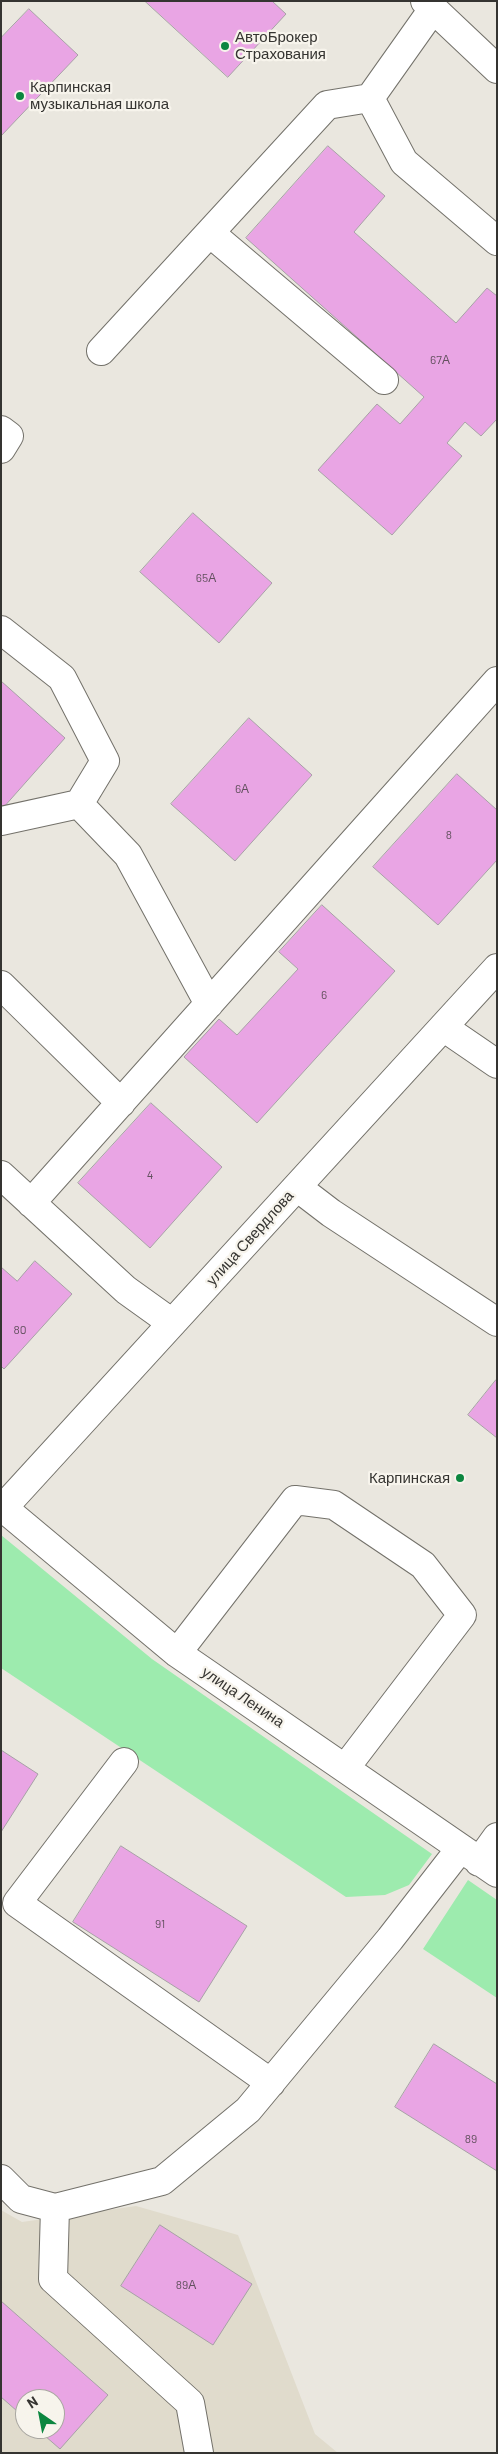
<!DOCTYPE html>
<html>
<head>
<meta charset="utf-8">
<style>
	body { margin:0 }
	#map { position:relative; width:498px; height:2454px; overflow:hidden; background:#eae7df; font-family:Barlow,sans-serif }
	canvas { display:block }
	.frame { position:absolute; inset:0; border:2px solid #353431; pointer-events:none }
	.north { position:absolute; left:15px; top:2389px; width:50px; height:50px; box-sizing:border-box; background:#f7f4ec; border:1px solid #a9a7a1; border-radius:50%; rotate:327deg; font-size:14px; font-weight:700; line-height:20px; text-align:center; color:#353431 }
	.north::after { content:''; display:block; margin:auto; width:18px; height:22px; background:#0b863f; clip-path:polygon(50% 0,100% 100%,50% 72%,0 100%) }
</style>
</head>
<body>
<div id="map">
<canvas width="498" height="2454"></canvas>
<div class="frame"></div>
<div class="north">N</div>
</div>
<script>
const ctx = document.querySelector('canvas').getContext('2d');
ctx.lineJoin = 'round';
function paint(path, color) { ctx.fillStyle = color; ctx.fill(path, 'evenodd'); }
function trace(path, color, width, dash) { ctx.strokeStyle = color; ctx.lineWidth = width; ctx.lineCap = dash ? 'butt' : 'round'; ctx.setLineDash(dash || []); ctx.stroke(path); }
function write(font, color, halo, rows, align = 'center') {
  ctx.font = font + ' Barlow,sans-serif'; ctx.lineWidth = 4.5; ctx.setLineDash([]); ctx.textBaseline = 'middle'; ctx.strokeStyle = halo; ctx.fillStyle = color; for (const [text, x, y, turn = 0] of rows) {
    ctx.save(); ctx.translate(x, y); ctx.rotate((+turn || 0) * Math.PI / 180); ctx.textAlign = isNaN(turn) ? turn : align; if (halo) ctx.strokeText(text, 0, 0); ctx.fillText(text, 0, 0); ctx.restore();
  }
}
const built = new Path2D(`
	M 136,2206 L 238,2235 L 315,2434 L 338,2453 L 1,2453 L 1,2210 L 22,2222 ZM 25,2399 L 55,2399 L 55,2429 L 25,2429 Z`);
const green = new Path2D(`
	M 1,1535 L 152,1659 L 432,1854 L 409,1885 L 385,1895 L 346,1897 L 1,1668 Z
	M 468,1880 L 497,1900 L 497,1998 L 423,1949 Z`);
const building = new Path2D(`
	M 145,1 L 272,1 L 286,14 L 228,77 Z
	M 29,9 L 78,55 L 1,136 L 1,38 Z
	M 328,146 L 385,196 L 354,232 L 456,323 L 487,288 L 497,296 L 497,419 L 481,436 L 465,422 L 447,443 L 462,456 L 392,535 L 318,470 L 377,404 L 400,424 L 424,397 L 246,238 Z
	M 193,513 L 272,583 L 219,643 L 140,572 Z
	M 1,681 L 65,738 L 3,808 L 1,807 Z
	M 249,718 L 312,775 L 235,861 L 171,804 Z
	M 457,774 L 497,810 L 497,860 L 438,925 L 373,867 Z
	M 322,905 L 395,971 L 257,1123 L 184,1057 L 219,1019 L 237,1035 L 298,969 L 279,952 Z
	M 151,1103 L 222,1167 L 150,1248 L 78,1183 Z
	M 35,1261 L 72,1294 L 4,1369 L 1,1366 L 1,1267 L 17,1281 Z
	M 496,1380 L 497,1380 L 497,1438 L 468,1415 Z
	M 1,1750 L 38,1774 L 1,1832 Z
	M 121,1846 L 247,1926 L 199,2002 L 73,1922 Z
	M 434,2044 L 497,2084 L 497,2171 L 395,2107 Z
	M 160,2225 L 252,2284 L 213,2345 L 121,2286 Z
	M 1,2301 L 108,2395 L 60,2449 L 37,2429 L 55,2429 L 55,2399 L 25,2399 L 25,2418 L 1,2397 Z`);
const minor = new Path2D(`
	M 425,1 L 497,69
	M 370,98 L 404,162 L 497,241
	M 210,233 L 384,380
	M 101,351 L 327,105 L 370,98 L 433,9
	M 1,430 L 9,436 L 1,449
	M 1,630 L 62,678 L 105,761 L 79,804 L 1,821
	M 79,804 L 128,855 L 209,1004
	M 1,985 L 121,1103
	M 443,1027 L 497,1064
	M 1,1175 L 126,1290 L 172,1323
	M 297,1187 L 331,1213 L 497,1322
	M 31,1203 L 497,681
	M 1,1506 L 177,1653 L 497,1873
	M 3,1508 L 497,968
	M 177,1653 L 295,1500 L 334,1505 L 423,1565 L 462,1615 L 346,1767
	M 124,1762 L 17,1903 L 271,2083
	M 479,1862 L 497,1837
	M 1,2179 L 21,2199 L 55,2208 L 162,2181 L 248,2110 L 390,1939 L 460,1849
	M 55,2208 L 53,2279 L 190,2403 L 199,2453`);
const markers = [
	[225,46,5,"#0b863f"],
	[20,96,5,"#0b863f"],
	[460,1478,5,"#0b863f"]
];
const numberNames = [
	["67А",440,360],
	["65А",206,578],
	["6А",242,789],
	["8",449,835],
	["6",324,995],
	["4",150,1175],
	["80",20,1330],
	["91",160,1924],
	["89",471,2139],
	["89А",186,2285]
];
const poiNames = [
	["АвтоБрокер",235,37],
	["Страхования",235,54],
	["Карпинская",30,87],
	["музыкальная школа",30,104],
	["Карпинская",450,1478,"right"]
];
const streetNames = [
	["улица Свердлова",250,1238,-48],
	["улица Ленина",243,1697,34]
];
paint(built, '#e0dbcc');
paint(green, '#9debae');
paint(building, '#e9a5e4');
trace(building, '#a7a1a6', 1);
trace(minor, '#73716a', 30);
trace(minor, '#fff', 28);
for (const [x, y, r, color] of markers) { const dot = new Path2D(); dot.arc(x, y, r, 0, 2 * Math.PI); ctx.fillStyle = color; ctx.fill(dot); trace(dot, '#f7f4ec', 2); }
write('12px', '#62505e', null, numberNames);
write('15px', '#353431', '#f7f4ec', poiNames, 'left');
write('15px', '#353431', '#f7f4ec', streetNames);
</script>
</body>
</html>
